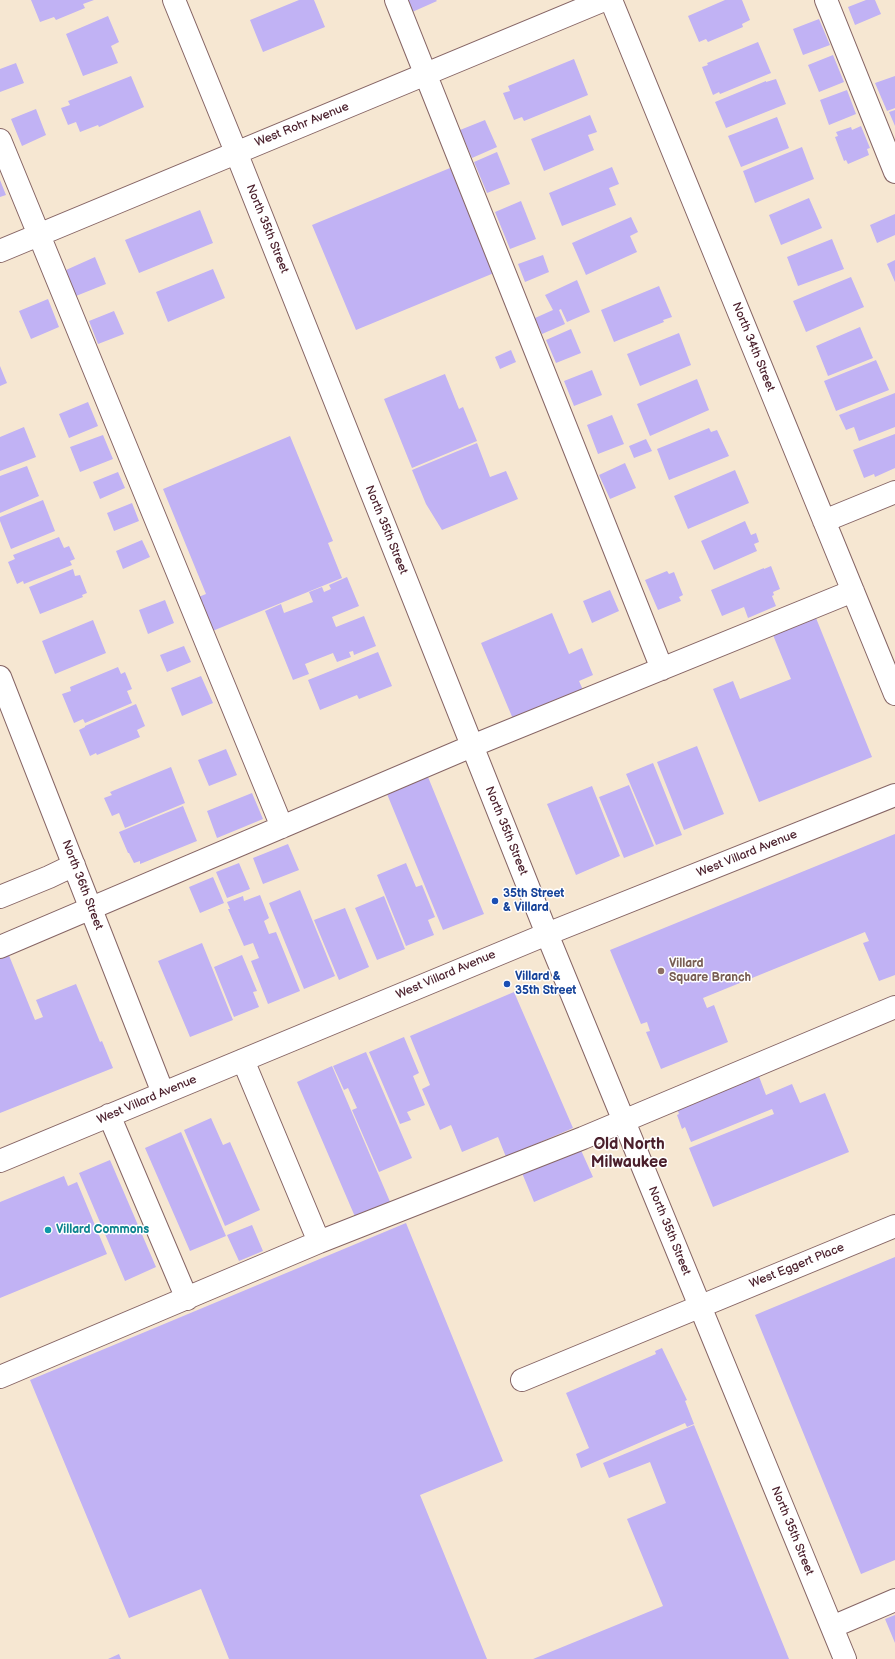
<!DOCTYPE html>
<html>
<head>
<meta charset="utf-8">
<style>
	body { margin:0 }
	canvas { display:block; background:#f6e7d2 }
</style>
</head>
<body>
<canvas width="895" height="1659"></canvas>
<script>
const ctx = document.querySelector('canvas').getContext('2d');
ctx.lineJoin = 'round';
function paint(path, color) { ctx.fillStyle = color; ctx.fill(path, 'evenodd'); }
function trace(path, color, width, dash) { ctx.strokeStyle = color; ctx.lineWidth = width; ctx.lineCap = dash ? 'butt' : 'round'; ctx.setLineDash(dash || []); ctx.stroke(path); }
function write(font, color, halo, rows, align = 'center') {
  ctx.font = font + ' "Balsamiq Sans",sans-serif'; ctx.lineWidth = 3; ctx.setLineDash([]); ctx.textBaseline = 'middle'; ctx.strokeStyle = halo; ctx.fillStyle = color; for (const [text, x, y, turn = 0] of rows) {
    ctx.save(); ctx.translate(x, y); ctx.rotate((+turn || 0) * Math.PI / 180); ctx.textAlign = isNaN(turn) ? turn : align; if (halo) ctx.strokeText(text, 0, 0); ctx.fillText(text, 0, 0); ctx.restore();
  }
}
const building = new Path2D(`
	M 31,0 L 94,0 L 83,4 L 85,8 L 56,20 L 54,17 L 40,22 Z
	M 299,0 L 314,0 L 325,27 L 263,52 L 250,20 Z
	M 405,0 L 436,0 L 437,1 L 410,13 Z
	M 725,0 L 742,0 L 750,20 L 742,24 L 743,27 L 708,42 L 706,39 L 699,42 L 688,16 Z
	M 866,0 L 875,0 L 881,14 L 855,25 L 848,7 Z
	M 108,16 L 119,42 L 111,46 L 118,63 L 83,76 L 66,34 Z
	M 819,19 L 830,45 L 803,55 L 793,29 Z
	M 758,42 L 771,73 L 720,94 L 719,92 L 713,95 L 702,67 L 708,65 L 707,63 Z
	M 833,55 L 844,82 L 819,92 L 808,65 Z
	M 574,59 L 588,95 L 524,121 L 522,117 L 514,120 L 503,93 L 510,91 L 508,86 Z
	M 16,63 L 24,83 L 0,92 L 0,69 Z
	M 131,76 L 144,107 L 99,127 L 98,125 L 80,132 L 76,122 L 68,125 L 61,108 L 70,105 L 68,101 Z
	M 895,76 L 895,108 L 887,111 L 875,83 Z
	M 776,79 L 786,104 L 726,128 L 715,102 L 766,81 L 766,82 Z
	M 847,90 L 856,114 L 829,125 L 820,100 Z
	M 36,109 L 46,135 L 22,146 L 11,119 Z
	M 895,110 L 895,126 L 889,112 Z
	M 590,115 L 597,132 L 588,135 L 594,150 L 544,171 L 531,139 Z
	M 777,117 L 789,148 L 741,167 L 728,136 Z
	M 485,120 L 497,147 L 472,158 L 460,130 Z
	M 861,126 L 870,148 L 867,149 L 869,155 L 848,164 L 846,160 L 844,161 L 835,137 L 838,136 L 836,132 L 851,127 L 852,130 Z
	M 802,147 L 814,179 L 755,203 L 743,171 Z
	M 497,152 L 510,184 L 487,193 L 474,162 Z
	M 612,167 L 619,184 L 609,188 L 616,205 L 562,226 L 549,193 Z
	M 450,168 L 494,273 L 356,330 L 312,225 Z
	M 0,180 L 6,195 L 0,197 Z
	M 809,198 L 822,228 L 781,245 L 769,215 Z
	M 521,201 L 536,239 L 510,249 L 495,212 Z
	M 200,210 L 213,243 L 139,273 L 125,240 Z
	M 895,214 L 895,235 L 877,243 L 870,225 Z
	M 631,217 L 638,232 L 630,236 L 637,252 L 586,275 L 572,243 Z
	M 832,239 L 844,269 L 798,286 L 787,257 Z
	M 543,255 L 549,272 L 525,282 L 518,264 Z
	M 95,257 L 106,284 L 76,296 L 66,270 Z
	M 895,260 L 895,282 L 887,264 Z
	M 213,269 L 225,298 L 168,322 L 156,292 Z
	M 851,277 L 864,307 L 806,332 L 793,301 Z
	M 577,280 L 590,312 L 567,322 L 561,309 L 559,310 L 565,324 L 542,334 L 535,318 L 553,310 L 545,295 Z
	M 659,286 L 672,317 L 663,320 L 664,322 L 614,342 L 601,310 Z
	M 48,299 L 59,327 L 31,339 L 19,311 Z
	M 114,311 L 124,334 L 98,344 L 89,321 Z
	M 860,327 L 873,358 L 828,376 L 816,346 Z
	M 571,329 L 581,353 L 556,363 L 546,340 Z
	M 679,333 L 691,365 L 640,386 L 627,354 Z
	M 511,350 L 516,362 L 500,369 L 495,357 Z
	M 876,360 L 889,390 L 836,411 L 824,381 Z
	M 0,366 L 7,383 L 0,386 Z
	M 592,370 L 602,395 L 574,406 L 564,381 Z
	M 445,374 L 459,409 L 463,407 L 477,441 L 412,468 L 384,399 Z
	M 697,379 L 709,410 L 650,436 L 637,404 Z
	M 895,393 L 895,427 L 859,441 L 854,427 L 846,430 L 839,415 Z
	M 88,402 L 98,426 L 69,438 L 59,414 Z
	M 612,415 L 624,444 L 598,454 L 587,425 Z
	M 24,427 L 36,457 L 0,471 L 0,437 Z
	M 709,428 L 711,432 L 717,430 L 729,456 L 669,480 L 657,449 Z
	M 895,434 L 895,468 L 875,477 L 874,474 L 864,478 L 853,450 Z
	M 103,435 L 113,459 L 80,472 L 70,447 Z
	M 290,436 L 333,541 L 328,543 L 342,578 L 210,632 L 196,598 L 206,594 L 163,489 Z
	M 646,439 L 652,451 L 634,458 L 629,446 Z
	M 477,443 L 490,477 L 506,471 L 518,499 L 442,530 L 426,504 L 412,470 Z
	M 625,463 L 636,488 L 610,499 L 599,475 Z
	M 27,466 L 39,496 L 0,513 L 0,476 Z
	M 735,470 L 749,503 L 688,529 L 674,496 Z
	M 118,472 L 125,488 L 100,499 L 93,482 Z
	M 43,500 L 55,531 L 11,549 L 0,521 L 0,517 Z
	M 132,503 L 139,521 L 114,531 L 107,513 Z
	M 745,521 L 751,535 L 756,533 L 759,542 L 754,544 L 757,551 L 714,570 L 701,541 Z
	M 59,537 L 64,548 L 69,546 L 75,559 L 70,561 L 72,565 L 24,584 L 23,581 L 17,584 L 8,562 L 15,559 L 13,555 Z
	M 142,540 L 150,557 L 123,569 L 116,551 Z
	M 771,566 L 780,589 L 773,592 L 774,595 L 772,596 L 776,606 L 748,618 L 744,607 L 722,616 L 711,590 L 764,568 L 764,569 Z
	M 73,569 L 75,576 L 80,575 L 87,593 L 82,595 L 83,597 L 40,614 L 29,587 Z
	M 667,571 L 669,574 L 674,572 L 683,595 L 679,597 L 681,601 L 658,610 L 645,580 Z
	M 347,577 L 359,606 L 332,617 L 336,627 L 364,616 L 376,646 L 354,655 L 353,651 L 349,652 L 351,657 L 337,662 L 333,653 L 305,664 L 309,674 L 293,680 L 265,611 L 281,604 L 284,613 L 313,602 L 309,592 L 322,587 L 324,592 L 331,589 L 329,585 Z
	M 610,590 L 619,611 L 592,623 L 583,601 Z
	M 165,600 L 174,623 L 148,634 L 139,610 Z
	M 552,613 L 569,654 L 582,648 L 593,675 L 579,681 L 583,690 L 513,719 L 481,643 Z
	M 816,618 L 872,757 L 759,802 L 713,689 L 733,681 L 740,699 L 791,679 L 773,635 Z
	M 93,620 L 106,653 L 55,674 L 42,641 Z
	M 184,646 L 191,662 L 167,672 L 160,655 Z
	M 378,652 L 392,686 L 359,699 L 357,695 L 320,710 L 308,680 Z
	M 118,667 L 121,674 L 125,672 L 132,689 L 127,691 L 132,703 L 85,723 L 83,719 L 74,723 L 62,694 L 71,691 L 70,687 Z
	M 201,676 L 213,703 L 182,716 L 171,688 Z
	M 136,704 L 145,726 L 137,730 L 140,737 L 97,755 L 96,753 L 90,756 L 79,730 L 85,727 L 85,726 Z
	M 697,746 L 724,814 L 684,830 L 657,762 Z
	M 226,749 L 237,775 L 209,786 L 198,760 Z
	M 653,763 L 682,835 L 656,845 L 626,774 Z
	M 171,767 L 185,803 L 125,828 L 119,813 L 112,816 L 104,798 L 112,795 L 110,792 Z
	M 428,777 L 484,914 L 443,930 L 387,794 Z
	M 629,785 L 654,846 L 624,858 L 599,797 Z
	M 592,786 L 620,856 L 576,875 L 547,804 Z
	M 252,793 L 263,819 L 217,838 L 207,811 Z
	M 183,806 L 197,841 L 140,864 L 140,861 L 134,863 L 129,853 L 128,853 L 119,832 Z
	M 895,834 L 895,975 L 879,981 L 863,943 L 869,941 L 865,932 L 703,998 L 707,1008 L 714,1005 L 728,1042 L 661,1069 L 646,1032 L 650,1031 L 647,1022 L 641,1024 L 610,950 Z
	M 288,844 L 299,870 L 263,884 L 253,858 Z
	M 239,863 L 250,889 L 227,898 L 216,872 Z
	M 406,863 L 416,887 L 422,885 L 435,917 L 428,920 L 434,935 L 406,946 L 377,875 Z
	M 213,877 L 224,903 L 200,913 L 189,887 Z
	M 300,890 L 335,976 L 304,989 L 269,903 Z
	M 260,895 L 269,918 L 264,921 L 269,934 L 276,932 L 300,991 L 268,1004 L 251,961 L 259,958 L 253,943 L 244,946 L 228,909 L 230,909 L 227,902 L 243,896 L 244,901 Z
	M 384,896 L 405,949 L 377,960 L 355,908 Z
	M 345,908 L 369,967 L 339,980 L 314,920 Z
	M 202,943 L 233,1020 L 190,1037 L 158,961 Z
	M 8,953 L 35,1020 L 43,1017 L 36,1000 L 76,984 L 100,1042 L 102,1041 L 113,1068 L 0,1113 L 0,956 Z
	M 242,955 L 257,991 L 253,992 L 259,1007 L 234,1017 L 214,967 Z
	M 514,992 L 573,1128 L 506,1157 L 498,1137 L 462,1152 L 451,1125 L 440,1130 L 422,1089 L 430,1085 L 410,1036 Z
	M 404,1037 L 419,1073 L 413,1076 L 425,1105 L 407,1112 L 411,1120 L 400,1124 L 369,1052 Z
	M 366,1052 L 412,1158 L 379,1172 L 352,1110 L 357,1108 L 348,1088 L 344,1090 L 333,1066 Z
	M 332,1066 L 391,1204 L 356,1219 L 297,1082 Z
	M 758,1074 L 766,1095 L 792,1084 L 800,1103 L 825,1093 L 849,1152 L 713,1207 L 689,1148 L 774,1114 L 772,1109 L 691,1142 L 685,1127 L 682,1129 L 677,1115 L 679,1114 L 677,1108 Z
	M 211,1118 L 223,1145 L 230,1142 L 260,1210 L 225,1226 L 184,1130 Z
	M 181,1132 L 226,1236 L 190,1251 L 145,1148 Z
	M 580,1148 L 593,1177 L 534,1202 L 522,1173 Z
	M 110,1160 L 156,1267 L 125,1281 L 79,1173 Z
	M 64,1176 L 68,1186 L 77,1182 L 107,1254 L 0,1298 L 0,1202 Z
	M 406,1223 L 503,1461 L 420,1495 L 487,1659 L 229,1659 L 201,1589 L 129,1618 L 30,1380 Z
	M 252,1225 L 263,1251 L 239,1261 L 227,1235 Z
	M 895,1257 L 895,1560 L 861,1574 L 755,1315 Z
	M 662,1348 L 687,1400 L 685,1401 L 694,1424 L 687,1427 L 685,1423 L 581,1468 L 576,1454 L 589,1448 L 566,1393 L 656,1354 L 655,1351 Z
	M 694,1425 L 789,1659 L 533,1659 L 663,1606 L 627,1519 L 666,1503 L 650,1462 L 609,1478 L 603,1463 Z
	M 895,1615 L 895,1643 L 885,1619 Z
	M 119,1654 L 121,1659 L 108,1659 Z`);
const minor = new Path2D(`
	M 174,0 L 236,152 L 547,934 L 845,1659
	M 396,0 L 662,669
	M 611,0 L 895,694
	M 826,0 L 895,172
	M 0,140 L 282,827
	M 0,251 L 604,0
	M 824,521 L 895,492
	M 0,677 L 163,1093
	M 0,897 L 49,877 L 74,865
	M 0,947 L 472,746 L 853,591
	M 243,1060 L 319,1242
	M 109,1115 L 187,1299
	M 0,1161 L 547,934 L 895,795
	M 0,1377 L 319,1242 L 583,1138 L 895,1007
	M 522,1380 L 895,1226
	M 832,1627 L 895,1600`);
const markers = [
	[495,901,4,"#1a4fb4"],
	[661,971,4,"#8d6e63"],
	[507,984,4,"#1a4fb4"],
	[48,1230,4,"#0f9aa8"]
];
const streetNames = [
	["West Rohr Avenue",302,125,-22],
	["North 35th Street",267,229,68],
	["North 34th Street",753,347,68],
	["North 35th Street",386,530,68],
	["North 35th Street",506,831,68],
	["West Villard Avenue",747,854,-22],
	["North 36th Street",82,885,69],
	["West Villard Avenue",446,975,-23],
	["West Villard Avenue",147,1100,-23],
	["North 35th Street",669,1231,68],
	["West Eggert Place",797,1266,-22],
	["North 35th Street",792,1531,68]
];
const transitNames = [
	["35th Street",503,894],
	["& Villard",503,908],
	["Villard &",515,977],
	["35th Street",515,991]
];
const educationNames = [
	["Villard",669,964],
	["Square Branch",669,978]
];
const cultureNames = [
	["Villard Commons",56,1230]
];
const districtNames = [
	["Old North",629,1145],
	["Milwaukee",629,1163]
];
paint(building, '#c1b2f4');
trace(minor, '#866565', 24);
trace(minor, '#fff', 22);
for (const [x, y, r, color] of markers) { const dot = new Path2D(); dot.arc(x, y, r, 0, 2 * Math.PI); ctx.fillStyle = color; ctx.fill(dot); trace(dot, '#fff', 1.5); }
write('12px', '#4a1f2b', '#fff', streetNames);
write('bold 12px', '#164399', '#fff', transitNames, 'left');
write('bold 12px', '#785e54', '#fff', educationNames, 'left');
write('bold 12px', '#0d838f', '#fff', cultureNames, 'left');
write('bold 16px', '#4a1f2b', '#fff', districtNames);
</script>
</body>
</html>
